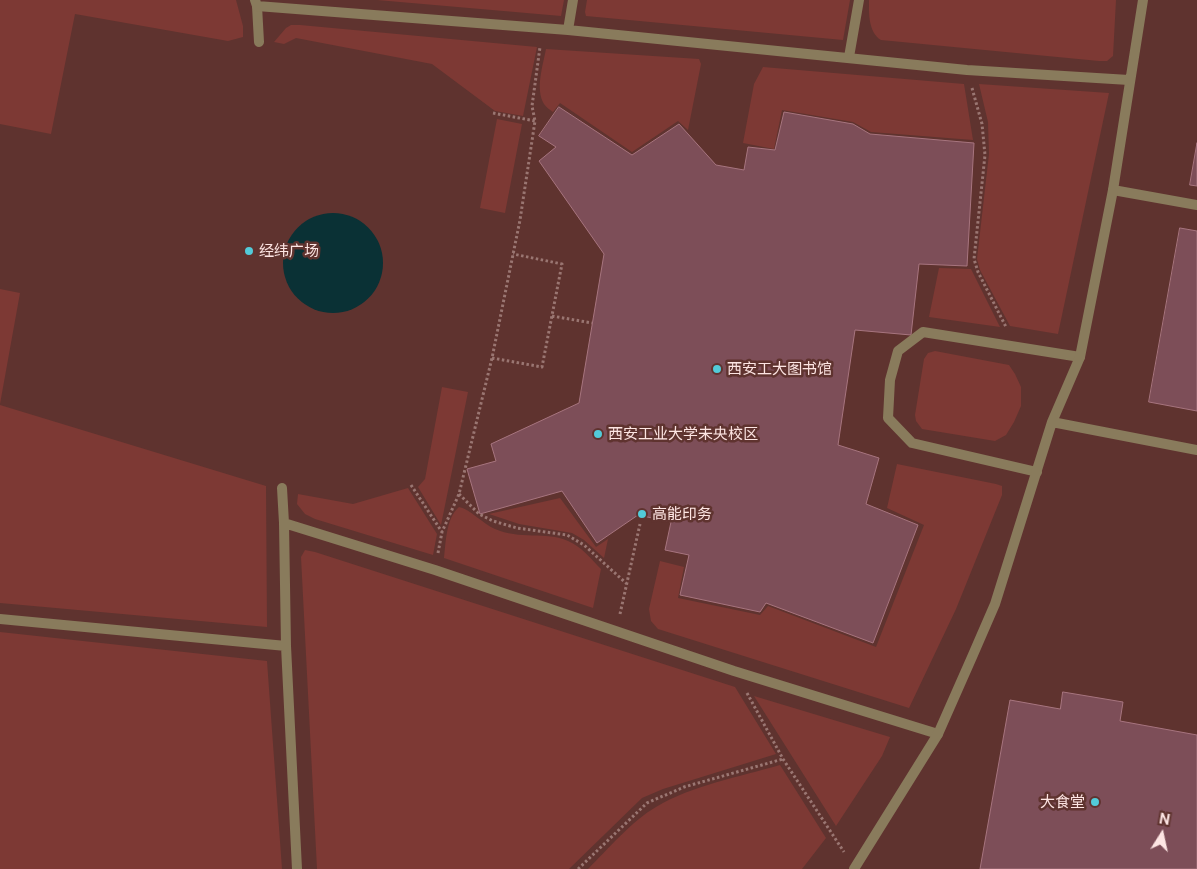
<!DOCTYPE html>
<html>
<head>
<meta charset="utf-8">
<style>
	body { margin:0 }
	#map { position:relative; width:1197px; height:869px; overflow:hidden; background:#5f332f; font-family:"Public Sans",sans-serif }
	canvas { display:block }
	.north { position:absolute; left:1137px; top:809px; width:50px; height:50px; -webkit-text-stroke:4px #5f332f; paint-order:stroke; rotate:10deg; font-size:14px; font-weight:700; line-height:20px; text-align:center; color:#fde5e3 }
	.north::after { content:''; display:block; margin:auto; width:18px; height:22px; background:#fde5e3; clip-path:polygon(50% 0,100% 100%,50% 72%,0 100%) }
</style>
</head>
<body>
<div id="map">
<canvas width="1197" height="869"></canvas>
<div class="north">N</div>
</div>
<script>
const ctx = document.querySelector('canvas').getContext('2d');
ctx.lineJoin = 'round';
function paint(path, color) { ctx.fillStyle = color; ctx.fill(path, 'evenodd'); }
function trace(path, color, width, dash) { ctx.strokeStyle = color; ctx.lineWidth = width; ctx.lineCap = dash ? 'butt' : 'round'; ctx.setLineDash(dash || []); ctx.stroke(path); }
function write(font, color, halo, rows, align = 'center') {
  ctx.font = font + ' "Public Sans","Noto Sans SC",sans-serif'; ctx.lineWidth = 5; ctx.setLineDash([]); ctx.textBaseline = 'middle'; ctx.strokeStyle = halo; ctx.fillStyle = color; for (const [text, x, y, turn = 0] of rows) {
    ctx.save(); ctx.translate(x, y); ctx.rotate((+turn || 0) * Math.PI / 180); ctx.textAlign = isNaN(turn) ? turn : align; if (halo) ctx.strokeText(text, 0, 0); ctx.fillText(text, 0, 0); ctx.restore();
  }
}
const green = new Path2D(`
	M 0,0 L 236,0 L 243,26 L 243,37 L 228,41 L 75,14 L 51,134 L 0,124 Z
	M 377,0 L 564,0 L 561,16 Z
	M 587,0 L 850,0 L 843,40 L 586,16 L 585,12 Z
	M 869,0 L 1116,0 L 1113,56 L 1107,61 L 1099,61 L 881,40 C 868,32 869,13 869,0 Z
	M 291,25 L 300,25 L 537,47 L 523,116 L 495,111 L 432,64 L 296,38 L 284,44 L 274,42 L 286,28 Z
	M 546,49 L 699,59 L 701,64 L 688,130 L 678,121 L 632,152 L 560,103 L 553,112 C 550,110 546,107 544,104 C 535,89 543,65 546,49 Z
	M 763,67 L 964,84 L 973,140 L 871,132 L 853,122 L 782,110 L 774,149 L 743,143 L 754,84 Z
	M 979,84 L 1109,93 L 1058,334 L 1010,326 L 980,270 L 977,259 L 989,154 L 988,122 Z
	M 497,119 L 522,124 L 505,213 L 480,208 Z
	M 939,268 L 971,269 L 1000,327 L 929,317 Z
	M 0,289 L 20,293 L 0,404 Z
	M 935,351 L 1009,365 L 1015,374 L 1021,387 L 1021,406 L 1014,422 L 1006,435 L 995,441 L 922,429 L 916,421 L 915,415 L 924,359 L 928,353 Z
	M 442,387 L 468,392 L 441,525 L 418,487 L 425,479 Z
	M 0,405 L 266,486 L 267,627 L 0,603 Z
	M 897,464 L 996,484 L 1002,486 L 1002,495 L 956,609 L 909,708 L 658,629 L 651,621 L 649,609 L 660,561 L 684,567 L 678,598 L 760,615 L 768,606 L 876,647 L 924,525 L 887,508 Z
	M 408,488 L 437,534 L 433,555 L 315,519 L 305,514 L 297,504 L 298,494 L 353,504 Z
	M 560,498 L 596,547 L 608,539 L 604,558 L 584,540 L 572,533 L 519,524 L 489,514 Z
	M 459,507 C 470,509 483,524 495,529 C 519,540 546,531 568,541 C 582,547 591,559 601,569 L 593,608 L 444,558 C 446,542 446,518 459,507 Z
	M 305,550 L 315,552 L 735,687 L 776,754 L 663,789 L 642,798 L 569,869 L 317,869 L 301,557 Z
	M 0,632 L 267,661 L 282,869 L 0,869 Z
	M 754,696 L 890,737 L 882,756 L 836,826 Z
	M 780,765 L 826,838 L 802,869 L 588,869 C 607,850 633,820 656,807 C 693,785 739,777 780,765 Z`);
const water = new Path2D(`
	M283 263a50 50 0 1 1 100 0a50 50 0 1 1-100 0Z`);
const building = new Path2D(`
	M 559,107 L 632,155 L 679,124 L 716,165 L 744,170 L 748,147 L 775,150 L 784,112 L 853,124 L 870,134 L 974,143 L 967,266 L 919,264 L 911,335 L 855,330 L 838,445 L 879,458 L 866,504 L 918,525 L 873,643 L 766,603 L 760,612 L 680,595 L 689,555 L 665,550 L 671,522 L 638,515 L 597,543 L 562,491 L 480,514 L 467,469 L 496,461 L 491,444 L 579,403 L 604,254 L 539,161 L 556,147 L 539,136 Z
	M 1197,143 L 1197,186 L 1190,185 Z
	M 1180,228 L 1197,231 L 1197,411 L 1149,402 Z
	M 1063,692 L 1123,702 L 1120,721 L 1197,735 L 1197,869 L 980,869 L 1010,700 L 1060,709 Z`);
const path = new Path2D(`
	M 972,88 L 982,124 L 985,155 L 974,259 L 978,272 L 1006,327
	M 493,113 L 535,121
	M 552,316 L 592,323
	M 492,358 L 542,367 L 562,264 L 513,254
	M 411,485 L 442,532
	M 459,494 L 479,514 L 493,521 L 517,528 L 567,535 L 584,545 L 627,584
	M 438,553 L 442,532 L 459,494 L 492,358 L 520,220 L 535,121 L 532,106 L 540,47
	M 620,614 L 640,524
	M 747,693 L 783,759 L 844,852
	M 578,869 L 647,803 L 684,787 L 783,759`);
const lane = new Path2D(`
	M 257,6 L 259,42
	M 1113,190 L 1197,205
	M 1037,472 L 912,443 L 888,418 L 890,380 L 898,351 L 923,332 L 1080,357
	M 282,488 L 284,523 L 286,646 L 297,869
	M 284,523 L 435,570 L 734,671 L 938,734
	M 0,619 L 286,646`);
const street = new Path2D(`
	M 255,0 L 257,6 L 568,30 L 967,70 L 1129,80
	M 568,30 L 573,0
	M 849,57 L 859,0
	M 1052,422 L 1197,450
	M 854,869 L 938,734 L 972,657 L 995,604 L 1052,422 L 1080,357 L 1113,190 L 1143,0`);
const markers = [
	[249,251,5,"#52cbd9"],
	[717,369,5,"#52cbd9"],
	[598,434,5,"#52cbd9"],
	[642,514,5,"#52cbd9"],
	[1095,802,5,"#52cbd9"]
];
const poiNames = [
	["经纬广场",259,251],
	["西安工大图书馆",727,369],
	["西安工业大学未央校区",608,434],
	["高能印务",652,514],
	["大食堂",1085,802,"right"]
];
paint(green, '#7d3934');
paint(water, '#0a3135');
paint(building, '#7d4e58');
trace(building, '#a7757f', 1);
trace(path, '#9a7672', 3, [2.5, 2.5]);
trace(lane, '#897b5c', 10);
trace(street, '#897b5c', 10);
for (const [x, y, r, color] of markers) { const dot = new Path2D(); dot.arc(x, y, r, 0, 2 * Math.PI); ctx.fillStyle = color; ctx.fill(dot); trace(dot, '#5f332f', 2); }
write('15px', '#fde5e3', '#5f332f', poiNames, 'left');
</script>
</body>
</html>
